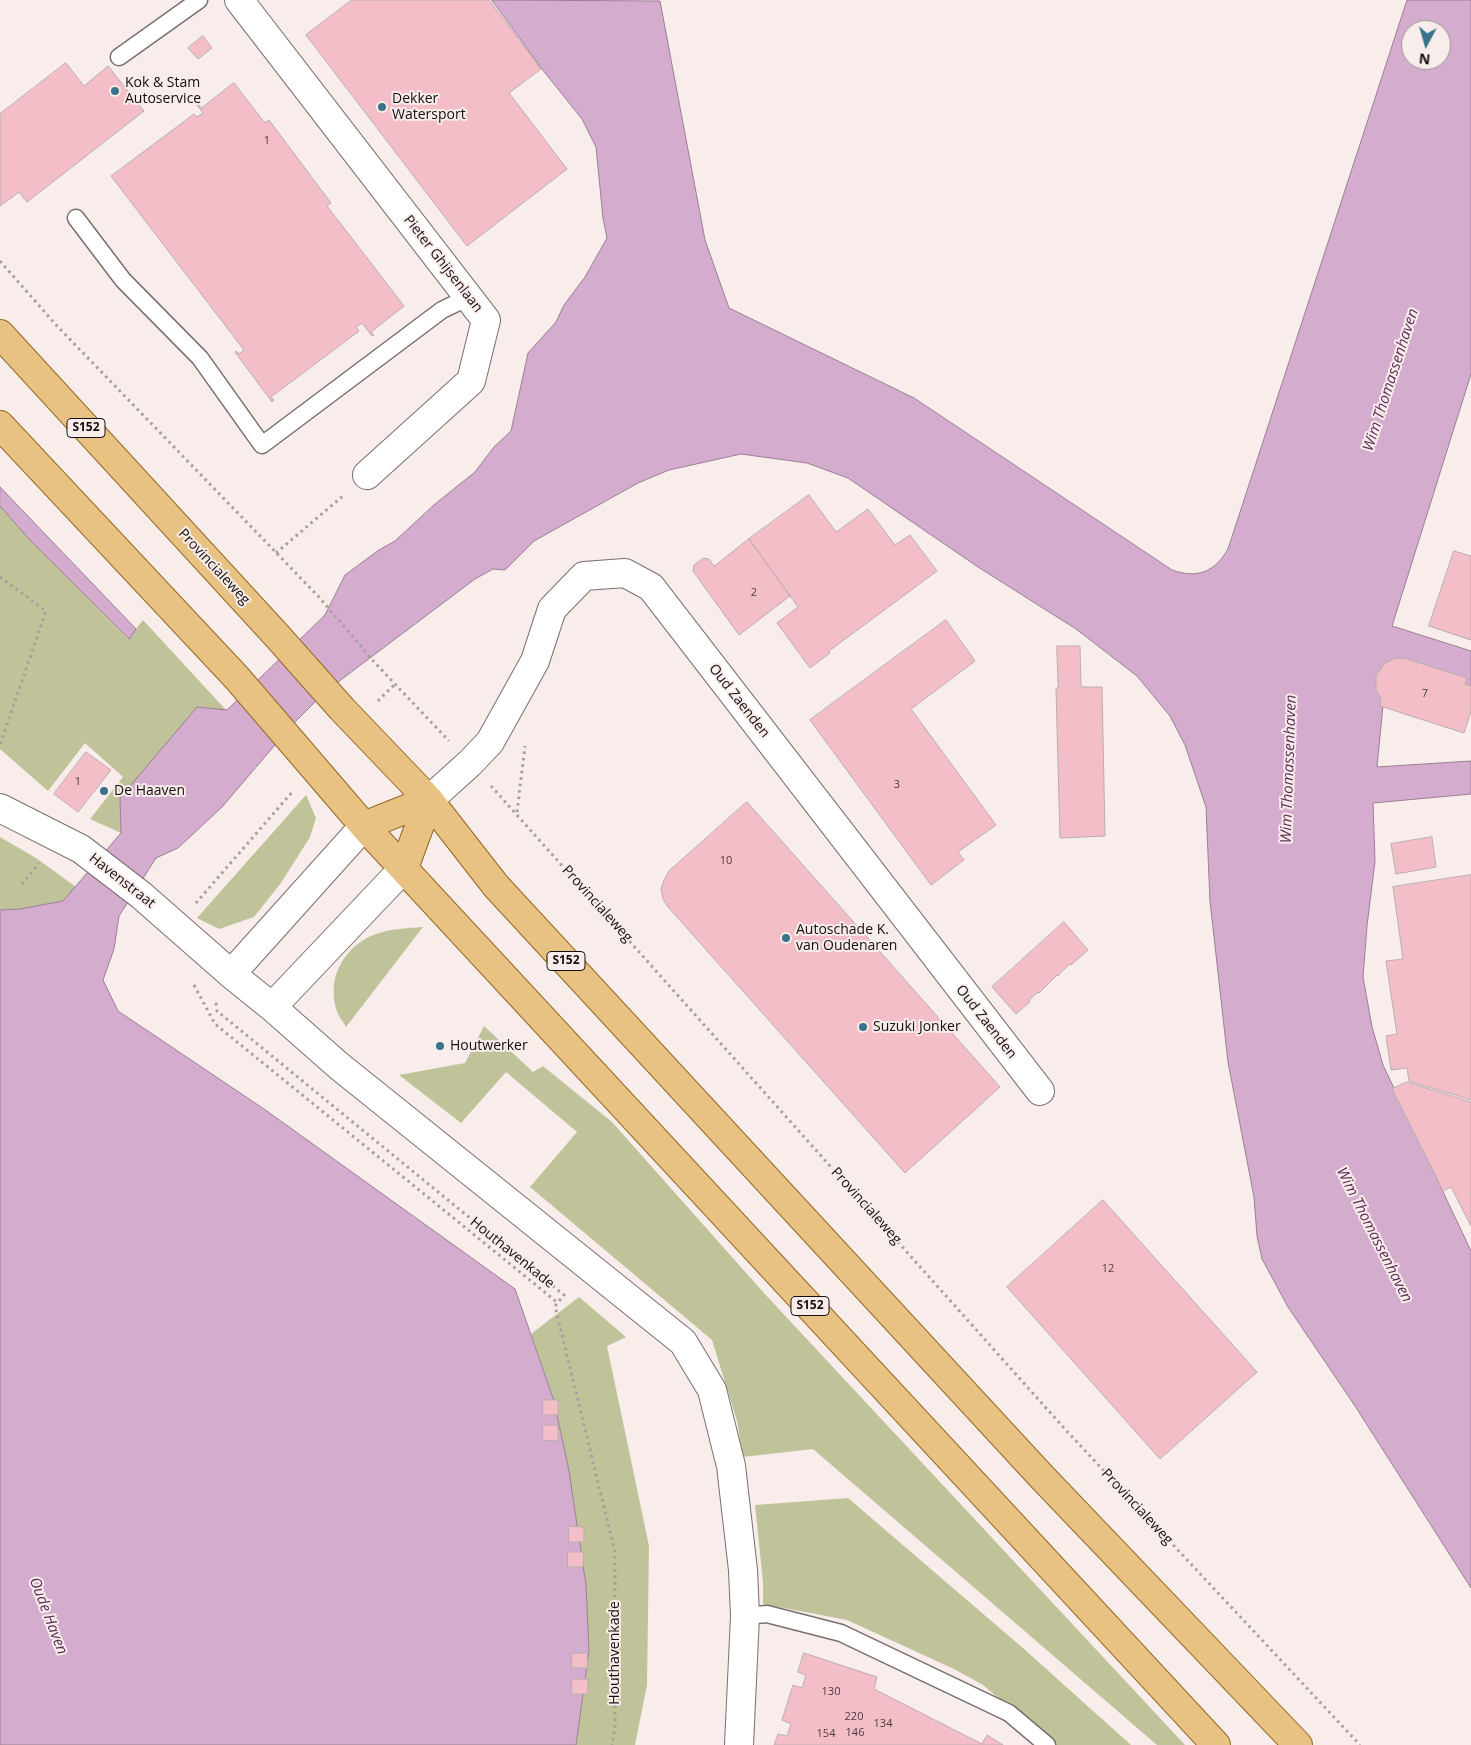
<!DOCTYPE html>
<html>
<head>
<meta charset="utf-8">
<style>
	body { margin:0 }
	#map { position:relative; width:1471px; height:1745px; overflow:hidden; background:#f8edea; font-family:"Open Sans",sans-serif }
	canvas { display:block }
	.north { position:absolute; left:1401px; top:20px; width:50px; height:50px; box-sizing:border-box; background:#f8edea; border:1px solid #9c9492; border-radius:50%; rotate:186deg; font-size:14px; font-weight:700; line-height:20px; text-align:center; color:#120f0e }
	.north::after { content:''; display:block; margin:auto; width:18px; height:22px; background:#38738b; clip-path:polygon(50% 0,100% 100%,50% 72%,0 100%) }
</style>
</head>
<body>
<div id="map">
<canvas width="1471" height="1745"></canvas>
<div class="north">N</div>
</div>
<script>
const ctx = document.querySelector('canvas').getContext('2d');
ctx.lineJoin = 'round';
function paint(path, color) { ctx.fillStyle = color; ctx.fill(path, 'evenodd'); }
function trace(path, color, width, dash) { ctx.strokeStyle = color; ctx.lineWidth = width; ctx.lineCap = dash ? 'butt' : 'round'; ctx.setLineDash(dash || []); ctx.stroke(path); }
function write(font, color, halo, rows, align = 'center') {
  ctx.font = font + ' "Open Sans",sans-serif'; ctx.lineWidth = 4; ctx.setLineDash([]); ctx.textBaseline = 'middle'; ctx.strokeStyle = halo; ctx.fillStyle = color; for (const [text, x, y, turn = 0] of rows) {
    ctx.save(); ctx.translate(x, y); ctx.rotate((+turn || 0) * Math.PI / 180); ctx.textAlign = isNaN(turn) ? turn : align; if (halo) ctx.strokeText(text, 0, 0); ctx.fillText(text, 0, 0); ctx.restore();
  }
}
const green = new Path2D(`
	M 0,506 L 29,539 L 128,639 L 143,620 L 226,710 L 120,798 L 121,833 L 90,819 L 123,777 L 85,743 L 48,791 L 0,749 Z
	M 306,795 L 316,818 L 310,837 L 281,883 L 254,917 L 219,929 L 197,918 Z
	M 0,837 L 36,858 L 76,887 L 63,901 L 20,909 L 0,910 Z
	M 423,927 L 346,1027 C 344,1023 340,1018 338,1014 C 325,982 342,948 373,935 C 389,929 406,928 423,927 Z
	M 484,1026 L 533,1072 L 543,1066 L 612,1122 L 763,1292 L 1185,1745 L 1157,1745 L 813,1449 L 743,1457 L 737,1421 L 712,1340 L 530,1187 L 577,1132 L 506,1072 L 461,1123 L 399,1075 L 465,1063 Z
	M 579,1297 L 626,1337 L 607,1346 L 649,1546 L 647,1685 L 635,1745 L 576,1745 L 589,1651 L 586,1585 L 569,1471 L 554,1401 L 531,1334 Z
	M 848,1498 L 1024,1649 L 1131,1745 L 1053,1745 L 983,1685 L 954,1669 L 847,1620 L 763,1604 L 763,1582 L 755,1505 Z`);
const water = new Path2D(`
	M 492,0 L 660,1 L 705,240 L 729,308 L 914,398 L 1172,570 C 1197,579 1215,572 1228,549 L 1407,0 L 1471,0 L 1471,374 L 1392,626 L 1471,651 L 1471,686 L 1467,685 L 1384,695 L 1377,767 L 1471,761 L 1471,794 L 1373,803 L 1375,861 L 1367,926 L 1363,977 L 1372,1027 L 1383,1065 L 1471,1251 L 1471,1588 L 1355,1406 L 1288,1307 L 1262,1259 L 1257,1236 L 1254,1197 L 1228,1062 L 1210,901 L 1206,807 L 1185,745 L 1170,716 L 1137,676 L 1076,629 L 978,567 L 848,478 L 807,463 L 741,454 L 669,470 L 638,483 L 534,541 L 505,570 L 493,569 L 475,579 L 326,691 L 292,725 L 222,807 L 178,848 L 156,858 L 119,916 L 114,949 L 103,980 L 118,1011 L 264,1109 L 515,1289 L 554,1401 L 569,1471 L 586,1585 L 589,1651 L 576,1745 L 0,1745 L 0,910 L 20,909 L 63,901 L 121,833 L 120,798 L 197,707 L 227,710 L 325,615 L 345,575 L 379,550 L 395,541 L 435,504 L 475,472 L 494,447 L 511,431 L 528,353 L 556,322 L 564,305 L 585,277 L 607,238 L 603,218 L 596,147 L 582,119 L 542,69 ZM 1411,30 L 1441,30 L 1441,60 L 1411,60 Z
	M 0,487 L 136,629 L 129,639 L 29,539 L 0,506 Z`);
const building = new Path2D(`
	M 352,0 L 489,0 L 541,69 L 509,93 L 567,169 L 467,246 L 306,35 Z
	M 203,36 L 212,48 L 198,59 L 188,48 Z
	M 66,63 L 84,86 L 108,66 L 144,111 L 27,202 L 19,192 L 0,206 L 0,114 Z
	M 234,83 L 265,123 L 269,120 L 331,203 L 327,206 L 404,306 L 371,332 L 374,335 L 372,336 L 362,323 L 356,327 L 359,331 L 271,397 L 274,400 L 272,402 L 235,352 L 236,351 L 239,354 L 244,350 L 111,176 L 194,114 L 197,117 L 203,113 L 197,105 L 198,104 L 201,108 Z
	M 809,495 L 836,532 L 868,509 L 895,545 L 910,535 L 937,571 L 829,651 L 830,653 L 810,668 L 777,623 L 798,607 L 749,539 Z
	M 749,539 L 790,596 L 739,635 L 693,571 L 694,565 L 703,558 L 709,559 L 714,566 Z
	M 1454,551 L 1471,556 L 1471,640 L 1429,626 Z
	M 946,620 L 975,661 L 911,709 L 996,825 L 958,852 L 964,860 L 931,885 L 810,720 Z
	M 1057,646 L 1080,646 L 1081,687 L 1102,687 L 1105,836 L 1060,838 L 1056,688 L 1058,688 Z
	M 1396,658 L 1407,659 L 1467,678 L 1465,684 L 1471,686 L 1471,711 L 1464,733 L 1380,706 L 1381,699 L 1376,690 L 1376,676 L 1384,664 Z
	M 86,752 L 111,770 L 78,812 L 54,794 Z
	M 747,802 L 1000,1087 L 905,1173 L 668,907 L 663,899 L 661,889 L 664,880 L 669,871 Z
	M 1432,837 L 1436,867 L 1396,874 L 1391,844 Z
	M 1471,875 L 1471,1100 L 1409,1081 L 1407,1068 L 1391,1070 L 1386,1036 L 1397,1034 L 1386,961 L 1403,959 L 1393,887 Z
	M 1064,922 L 1088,950 L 1071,965 L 1070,964 L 1059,974 L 1058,976 L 1057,975 L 1039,993 L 1038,992 L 1029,1000 L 1030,1002 L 1016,1014 L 992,987 Z
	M 1407,1082 L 1471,1102 L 1471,1226 L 1451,1187 L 1443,1191 L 1392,1089 Z
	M 1103,1200 L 1257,1372 L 1160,1459 L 1007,1287 Z
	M 543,1400 L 558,1400 L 558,1415 L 543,1415 Z
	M 543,1425 L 558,1425 L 558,1441 L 543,1440 Z
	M 569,1526 L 584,1527 L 584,1542 L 569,1542 Z
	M 568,1552 L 584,1552 L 583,1567 L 568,1567 Z
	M 572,1653 L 587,1653 L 588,1668 L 572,1668 Z
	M 804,1653 L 877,1677 L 874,1689 L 982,1744 L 987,1735 L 1003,1745 L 774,1745 L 778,1734 L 787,1736 L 791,1724 L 782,1720 L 793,1685 L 802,1688 L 806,1675 L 798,1672 Z
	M 572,1679 L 588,1679 L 588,1694 L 572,1694 Z`);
const path = new Path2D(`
	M 0,261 L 57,326 L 319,597 L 376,664 L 449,741
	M 276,553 L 344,495
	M 0,577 L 46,611 L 0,745
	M 378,701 L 395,684
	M 491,786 L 1063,1427 L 1360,1745
	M 517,812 L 525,746
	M 22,884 L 39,863
	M 196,903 L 293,791
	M 194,985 L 215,1024 L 558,1303
	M 216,1003 L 217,1011 L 564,1295 L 555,1306 L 615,1552 L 615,1727 L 612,1745`);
const lane = new Path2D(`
	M 119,57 L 199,0
	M 76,218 L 123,280 L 200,358 L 262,445 L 442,310 L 469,297
	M 745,1616 L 767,1614 L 841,1633 L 1009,1713 L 1047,1745`);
const street = new Path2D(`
	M 239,0 L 486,320 L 471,381 L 367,475
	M 429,800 L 470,763 L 490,742 L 535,661 L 552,609 L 584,576 L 625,573 L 651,587 L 1040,1091
	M 0,808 L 81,849 L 141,895 L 231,974 L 272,1007 L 339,1066 L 683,1342 L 712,1390 L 731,1466 L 743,1570 L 745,1616 L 739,1745
	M 231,974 L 364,826
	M 272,1007 L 404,868`);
const primary = new Path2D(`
	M 0,334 L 279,638 L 342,709 L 429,800 L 496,886 L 1041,1476 L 1298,1745
	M 0,425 L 237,678 L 364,826 L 1216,1745
	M 364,826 L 429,800
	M 404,868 L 429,800`);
const markers = [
	[115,91,5,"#38738b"],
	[382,107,5,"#38738b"],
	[104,791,5,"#38738b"],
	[786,938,5,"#38738b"],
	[863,1027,5,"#38738b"],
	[440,1046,5,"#38738b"]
];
const numberNames = [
	["1",267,141],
	["2",754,593],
	["7",1425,694],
	["1",78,782],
	["3",897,785],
	["10",726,861],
	["12",1108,1269],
	["130",831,1692],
	["220",854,1717],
	["134",883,1724],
	["146",855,1733],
	["154",826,1734]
];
const shields = [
	[86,428,38],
	[566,961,38],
	[810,1306,38]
];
const shieldNames = [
	["S152",86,428],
	["S152",566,961],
	["S152",810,1306]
];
const poiNames = [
	["Kok & Stam",125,83],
	["Autoservice",125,99],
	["Dekker",392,99],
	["Watersport",392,115],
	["De Haaven",114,791],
	["Autoschade K.",796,930],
	["van Oudenaren",796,946],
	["Suzuki Jonker",873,1027],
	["Houtwerker",450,1046]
];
const streetNames = [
	["Pieter Ghijsenlaan",443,264,52],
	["Provincialeweg",214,567,47],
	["Oud Zaenden",739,701,52],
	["Havenstraat",122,881,38],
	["Provincialeweg",597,904,48],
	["Oud Zaenden",986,1022,52],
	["Provincialeweg",866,1206,48],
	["Houthavenkade",512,1253,39],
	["Provincialeweg",1137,1507,47],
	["Houthavenkade",615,1653,-90]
];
const waterNames = [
	["Wim Thomassenhaven",1391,380,-72],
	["Wim Thomassenhaven",1289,769,-88],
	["Wim Thomassenhaven",1374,1235,63],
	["Oude Haven",48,1616,69]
];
paint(green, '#c0c399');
paint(water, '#d4adce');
trace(water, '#9a7e94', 1);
paint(building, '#f4bec8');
trace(building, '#b8adaf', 1);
trace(lane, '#79706d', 19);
trace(street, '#79706d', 30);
trace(primary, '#936923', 30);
trace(path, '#a69e9c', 3, [2.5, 4]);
trace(lane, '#fff', 16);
trace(street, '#fff', 28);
trace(primary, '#e8c282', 28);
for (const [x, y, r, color] of markers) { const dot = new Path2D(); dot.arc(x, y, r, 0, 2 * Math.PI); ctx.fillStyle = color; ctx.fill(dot); trace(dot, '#f8edea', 2); }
write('11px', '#4a3b3c', null, numberNames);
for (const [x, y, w] of shields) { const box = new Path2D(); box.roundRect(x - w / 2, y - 9.5, w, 19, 4); ctx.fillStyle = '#f8edea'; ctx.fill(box); trace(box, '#120f0e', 1); }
write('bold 12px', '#120f0e', null, shieldNames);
write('14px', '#120f0e', '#f8edea', poiNames, 'left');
write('14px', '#120f0e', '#f8edea', streetNames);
write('italic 15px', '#5c2c57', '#f8edea', waterNames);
</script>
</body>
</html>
